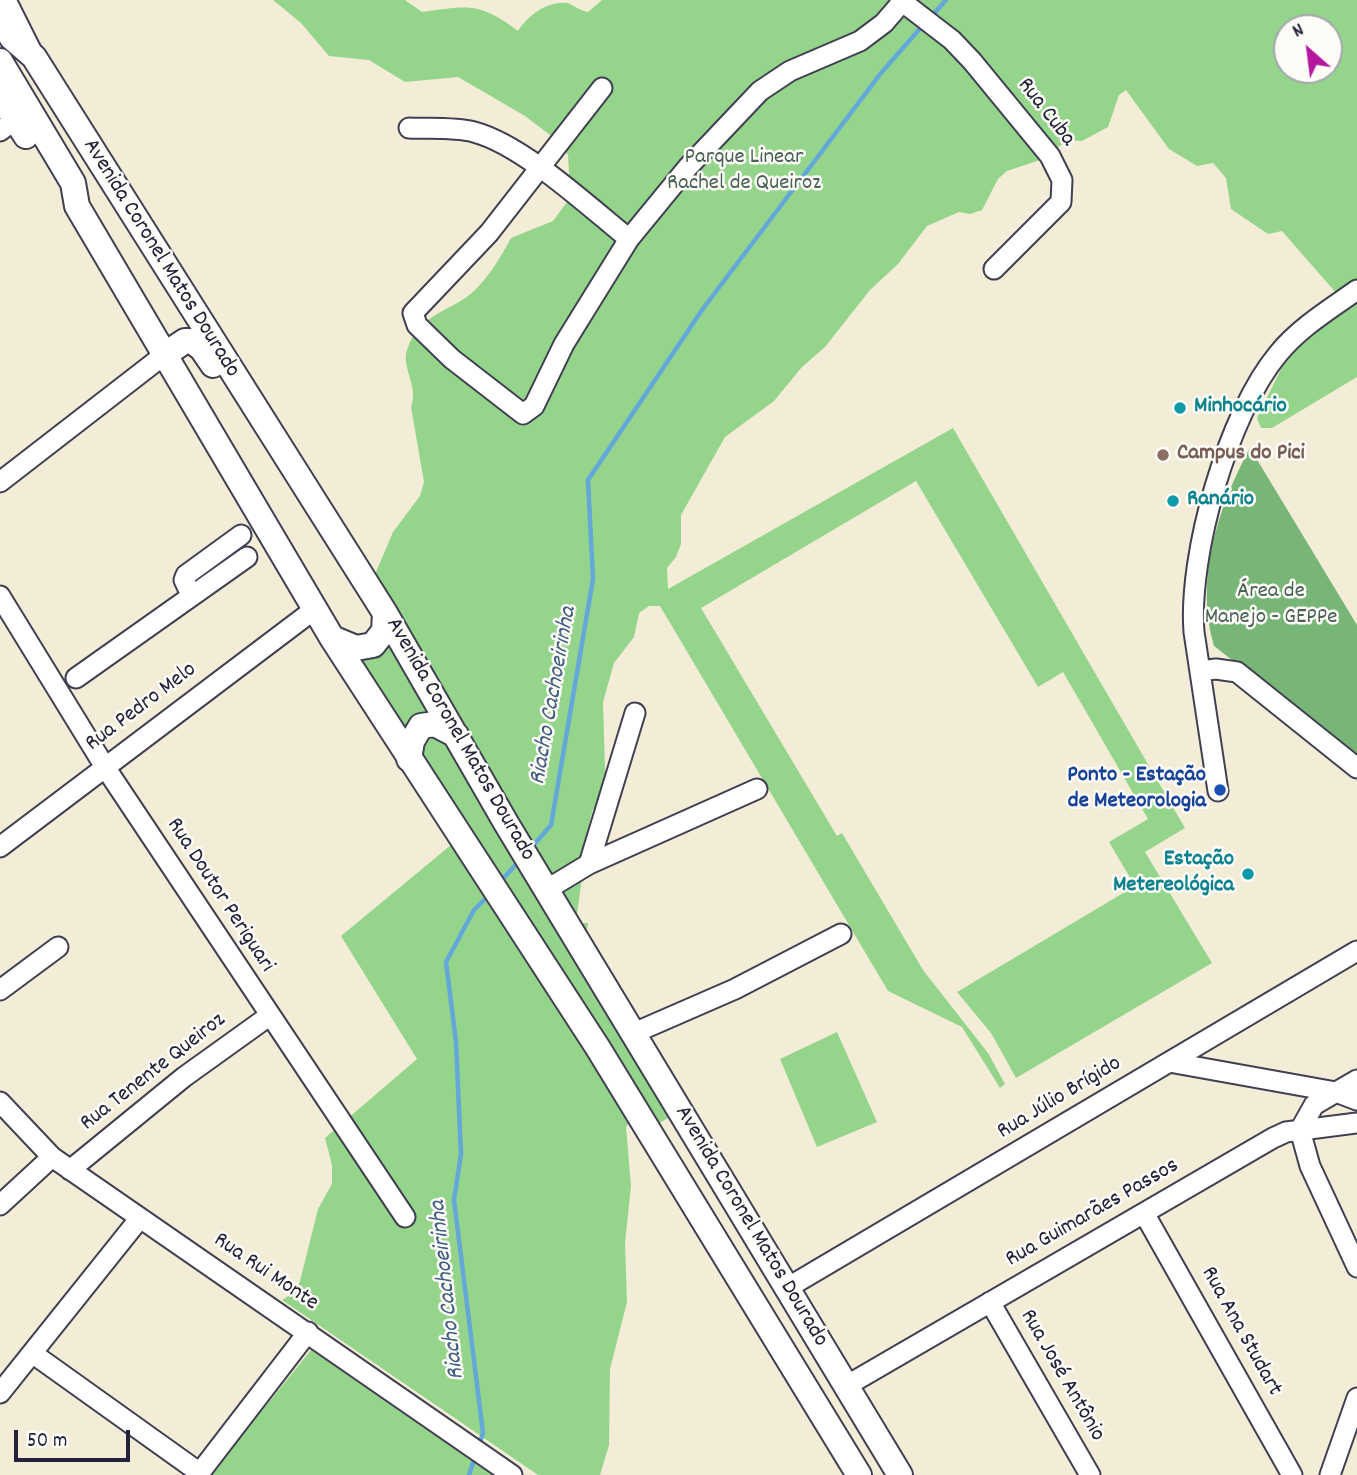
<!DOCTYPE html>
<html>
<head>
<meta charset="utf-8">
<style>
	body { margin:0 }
	#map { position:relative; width:1357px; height:1475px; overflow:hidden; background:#f3edd8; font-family:Dekko,sans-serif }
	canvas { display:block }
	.north { position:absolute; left:1273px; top:14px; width:70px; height:70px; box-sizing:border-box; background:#fdfcf7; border:2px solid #a5a5ac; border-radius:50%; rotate:332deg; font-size:19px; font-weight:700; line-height:28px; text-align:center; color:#22223b }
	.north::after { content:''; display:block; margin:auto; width:24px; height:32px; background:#b5179e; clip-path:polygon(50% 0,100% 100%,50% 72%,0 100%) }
	.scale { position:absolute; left:14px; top:1430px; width:116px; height:32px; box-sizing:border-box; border:4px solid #22223b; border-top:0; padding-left:9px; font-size:21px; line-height:24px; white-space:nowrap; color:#22223b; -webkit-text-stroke:5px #fdfcf7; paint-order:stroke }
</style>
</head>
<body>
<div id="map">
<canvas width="1357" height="1475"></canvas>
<div class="north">N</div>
<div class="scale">50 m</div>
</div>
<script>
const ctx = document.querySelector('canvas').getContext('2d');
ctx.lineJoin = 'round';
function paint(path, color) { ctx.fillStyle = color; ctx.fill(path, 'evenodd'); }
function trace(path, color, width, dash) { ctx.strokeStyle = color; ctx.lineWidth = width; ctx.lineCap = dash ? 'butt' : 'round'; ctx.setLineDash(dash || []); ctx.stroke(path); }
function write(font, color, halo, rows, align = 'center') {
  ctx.font = font + ' Dekko,sans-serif'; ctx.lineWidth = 5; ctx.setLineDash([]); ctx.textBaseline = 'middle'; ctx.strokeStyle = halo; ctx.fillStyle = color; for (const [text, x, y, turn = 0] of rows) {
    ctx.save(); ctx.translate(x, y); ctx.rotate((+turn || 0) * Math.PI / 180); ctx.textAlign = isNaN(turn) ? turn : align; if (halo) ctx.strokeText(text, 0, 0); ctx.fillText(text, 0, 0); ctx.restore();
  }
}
const green = new Path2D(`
	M 273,0 L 405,0 L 422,12 C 466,6 479,1 518,31 C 527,16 548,0 568,3 C 576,7 579,10 588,12 L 602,0 L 1357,0 L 1357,280 L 1337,294 L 1282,231 L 1268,234 L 1231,209 L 1226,178 L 1213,163 L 1197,166 L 1169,149 L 1126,90 L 1119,95 L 1108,127 L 1082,141 L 1068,140 L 1040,160 L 1007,171 L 998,179 L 982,210 L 970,214 L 959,212 L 927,226 L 898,264 L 870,290 L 825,347 L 802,367 L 774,401 L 725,437 L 681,515 L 681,544 L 676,557 L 667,568 L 668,589 L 953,428 L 1185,828 L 1145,852 L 1212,963 L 1016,1078 L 991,1033 L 957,992 L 1135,886 L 1109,842 L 1148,819 L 1063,672 L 1038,687 L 916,481 L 701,608 L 837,836 L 842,833 L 923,970 L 988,1053 L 1005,1084 L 1000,1088 L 962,1027 L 888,991 L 660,606 L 649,606 L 639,613 L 634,637 L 614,663 L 603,702 L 606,802 L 593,809 L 589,824 L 576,923 L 588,923 L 586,937 L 673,1115 L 651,1128 L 631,1119 L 626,1127 L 631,1186 L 625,1243 L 627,1302 L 610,1369 L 609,1445 L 600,1475 L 538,1475 L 282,1300 L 295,1292 L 300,1281 L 318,1209 L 332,1184 L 332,1165 L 325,1138 L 417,1059 L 341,936 L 457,840 L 357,656 L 370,648 L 376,572 L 393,532 L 420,496 L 424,482 L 411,407 C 419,386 401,368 407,350 C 420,310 454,313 478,287 C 492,272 501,256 511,238 L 553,221 L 567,202 L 570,190 L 568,155 L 558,141 L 525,116 L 458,77 L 405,82 L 369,60 L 329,56 L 301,23 ZM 1287,28 L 1329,28 L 1329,70 L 1287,70 Z
	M 1357,299 L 1357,377 L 1272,428 L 1261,428 L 1257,418 L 1282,367 L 1309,333 Z
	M 837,1032 L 877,1122 L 817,1147 L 780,1059 Z
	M 311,1350 L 492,1475 L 210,1475 Z`);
const forest = new Path2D(`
	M 1250,448 L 1357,625 L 1357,757 L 1214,646 C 1194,581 1218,506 1250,448 Z`);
const stream = new Path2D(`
	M 930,18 L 946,0
	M 531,848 L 551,825 L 593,579 L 588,480 L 702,310 L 881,73 L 924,24
	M 500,882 L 520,860
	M 479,1445 L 483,1433 L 454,1200 L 461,1154 L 456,1042 L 446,962 L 474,910 L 490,894
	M 469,1475 L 475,1457`);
const minor = new Path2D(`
	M 6,0 L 34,56
	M 900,0 L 952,40 L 972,61 L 1050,156 L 1062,180 L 1061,202 L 994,269
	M 602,88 L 489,233 L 413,313 L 417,325 L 452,359 L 523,414 L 534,406 L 564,344 L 629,239 L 688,167 L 760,91 L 790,71 L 860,41 L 884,23 L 902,2
	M 409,128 C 430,129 454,127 474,132 C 523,145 588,206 629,239
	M 0,131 L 16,119
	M 0,482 L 164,355
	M 191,595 L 184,580 L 186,575 L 241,535
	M 0,596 L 105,767 L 405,1217
	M 1200,671 L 1216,669 L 1237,672 L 1357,768
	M 76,678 L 247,557
	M 1218,791 L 1194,632 C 1188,555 1228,414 1278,354 C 1299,328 1330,309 1357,290
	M 0,847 L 315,609
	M 589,864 L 635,713
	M 546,890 L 589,864 L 757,789
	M 0,990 L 58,947
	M 634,1033 L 735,989 L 841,934
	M 1169,1062 L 1336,1092 L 1357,1100
	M 0,1102 L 52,1157 L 512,1475
	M 1300,1130 L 1310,1166 L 1357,1267
	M 1300,1130 L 1314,1105 L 1357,1080
	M 70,1170 L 184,1077 L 269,1016
	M 0,1205 L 52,1157
	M 1144,1213 L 1292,1475
	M 787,1288 L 1357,951
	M 990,1302 L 1090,1475
	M 32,1353 L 200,1473
	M 846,1386 L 1273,1138 L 1286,1132 L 1357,1123
	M 0,1393 L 140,1218
	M 198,1475 L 308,1332
	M 1330,1475 L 1357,1398`);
const major = new Path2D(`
	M 0,19 L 12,38 L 34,57 L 385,613 L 506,823 L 900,1475
	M 0,61 L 73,183 L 77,206 L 332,638 L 598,1048 L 859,1475
	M 0,95 L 26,136
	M 164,355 L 185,341 L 192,341 L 202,349 L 213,365
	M 332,638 L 356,648 L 373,645 L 384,631 L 385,613
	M 409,759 L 412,741 L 421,726 L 435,724 L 456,735`);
const markers = [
	[1180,408,7,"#0f9aa8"],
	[1163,455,7,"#8d6e63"],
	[1173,501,7,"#0f9aa8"],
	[1220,790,7,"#1a4fb4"],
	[1248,874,7,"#0f9aa8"]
];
const streetNames = [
	["Rua Cuba",1045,113,52],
	["Avenida Coronel Matos Dourado",160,259,58],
	["Rua Pedro Melo",142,708,-37],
	["Avenida Coronel Matos Dourado",459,740,60],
	["Rua Doutor Periguari",219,896,57],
	["Rua Tenente Queiroz",154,1073,-38],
	["Rua Júlio Brígido",1060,1099,-31],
	["Rua Guimarães Passos",1093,1214,-30],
	["Avenida Coronel Matos Dourado",750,1227,59],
	["Rua Rui Monte",265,1273,34],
	["Rua Ana Studart",1240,1332,61],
	["Rua José Antônio",1061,1376,60]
];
const parkNames = [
	["Parque Linear",744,159],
	["Rachel de Queiroz",744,185],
	["Área de",1271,593],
	["Manejo - GEPPe",1271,619]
];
const cultureNames = [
	["Minhocário",1194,408],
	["Ranário",1187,501],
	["Estação",1234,861,"right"],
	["Metereológica",1234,887,"right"]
];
const educationNames = [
	["Campus do Pici",1177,455]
];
const transitNames = [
	["Ponto - Estação",1206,777],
	["de Meteorologia",1206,803]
];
const waterNames = [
	["Riacho Cachoeirinha",555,696,-80],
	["Riacho Cachoeirinha",449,1290,-96]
];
paint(green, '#95d58b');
paint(forest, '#78b677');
trace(stream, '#64a7d9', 4.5);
trace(minor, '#414053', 23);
trace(major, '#414053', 28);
trace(minor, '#fff', 19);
trace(major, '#fff', 24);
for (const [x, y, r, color] of markers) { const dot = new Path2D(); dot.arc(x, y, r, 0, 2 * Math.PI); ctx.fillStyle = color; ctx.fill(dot); trace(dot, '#fdfcf7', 2.5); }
write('23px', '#22223b', '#fdfcf7', streetNames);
write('23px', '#4a6157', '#fdfcf7', parkNames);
write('bold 23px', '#0d838f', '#fdfcf7', cultureNames, 'left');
write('bold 23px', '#785e54', '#fdfcf7', educationNames, 'left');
write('bold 23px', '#164399', '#fdfcf7', transitNames, 'right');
write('italic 24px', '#405e82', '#fdfcf7', waterNames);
</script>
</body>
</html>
